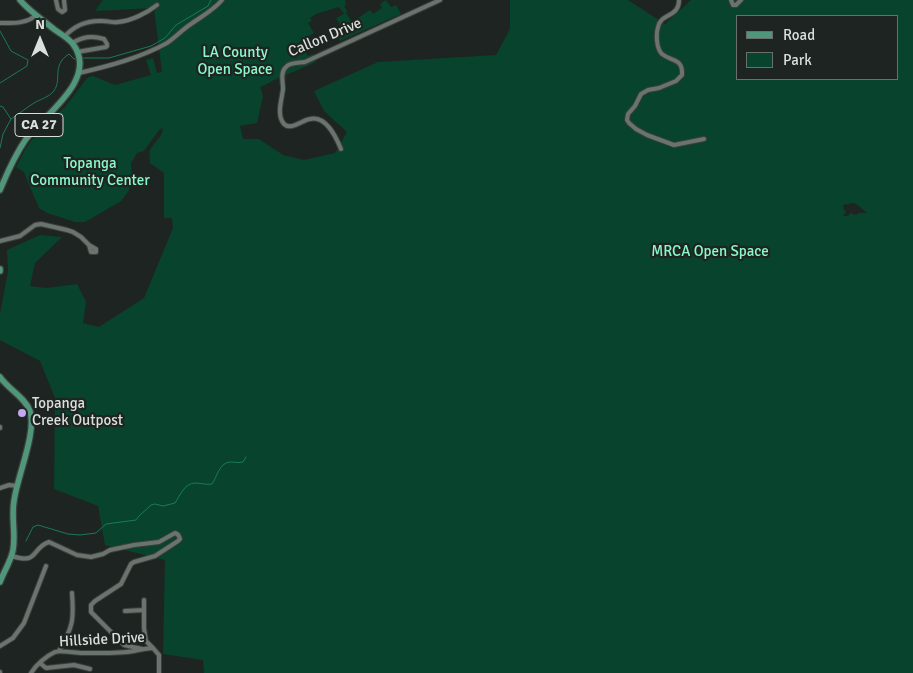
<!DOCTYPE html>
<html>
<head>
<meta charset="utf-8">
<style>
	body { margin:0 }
	#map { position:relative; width:913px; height:673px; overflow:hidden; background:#1e2421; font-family:Signika,sans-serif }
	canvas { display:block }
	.legend { position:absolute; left:736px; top:15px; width:162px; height:65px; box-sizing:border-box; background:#1e2421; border:1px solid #6a6f6c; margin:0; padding:6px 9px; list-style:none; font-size:15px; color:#dbdfdd }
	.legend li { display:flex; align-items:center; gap:10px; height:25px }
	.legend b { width:25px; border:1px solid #6a6f6c }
	.north { position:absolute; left:15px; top:15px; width:50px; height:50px; -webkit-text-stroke:4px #1e2421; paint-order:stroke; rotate:0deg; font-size:14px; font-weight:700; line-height:20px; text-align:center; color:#dbdfdd }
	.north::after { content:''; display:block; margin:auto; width:18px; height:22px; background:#dbdfdd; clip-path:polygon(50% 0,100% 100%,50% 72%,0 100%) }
</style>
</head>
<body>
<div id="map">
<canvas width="913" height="673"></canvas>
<ul class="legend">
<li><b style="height:6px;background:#50967a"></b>Road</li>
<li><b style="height:14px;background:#08432e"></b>Park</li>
</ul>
<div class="north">N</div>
</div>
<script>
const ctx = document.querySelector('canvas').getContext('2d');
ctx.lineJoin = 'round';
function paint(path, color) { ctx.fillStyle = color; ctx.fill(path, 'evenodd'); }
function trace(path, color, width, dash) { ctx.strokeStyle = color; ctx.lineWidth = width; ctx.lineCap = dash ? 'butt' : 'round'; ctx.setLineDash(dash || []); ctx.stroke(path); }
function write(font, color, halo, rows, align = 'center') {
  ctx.font = font + ' Signika,sans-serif'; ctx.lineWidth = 4.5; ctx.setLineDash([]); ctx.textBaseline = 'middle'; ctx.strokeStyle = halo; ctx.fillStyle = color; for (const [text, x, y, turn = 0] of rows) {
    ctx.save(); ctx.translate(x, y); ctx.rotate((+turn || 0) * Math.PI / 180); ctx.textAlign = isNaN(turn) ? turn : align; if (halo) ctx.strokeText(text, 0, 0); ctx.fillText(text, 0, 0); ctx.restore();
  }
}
const green = new Path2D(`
	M 103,0 L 345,0 L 346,5 L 344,6 L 347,11 L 346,13 L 352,22 L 370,10 L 373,14 L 382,8 L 380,4 L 386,0 L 391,7 L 396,5 L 401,14 L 340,41 L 335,32 L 342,28 L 336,18 L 344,14 L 339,7 L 316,14 L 310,18 L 312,21 L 308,23 L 314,33 L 299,42 L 308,56 L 313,54 L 316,62 L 272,81 L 271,82 L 260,87 L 263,96 L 257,123 L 240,126 L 243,139 L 259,139 L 283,155 L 304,160 L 335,153 L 347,132 L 324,111 L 314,91 L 378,62 L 496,55 L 510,29 L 510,0 L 628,0 L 665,24 L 691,0 L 913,0 L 913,673 L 204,673 L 203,660 L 163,654 L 165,560 L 105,545 L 98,506 L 54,489 L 55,398 L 40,361 L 0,340 L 0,314 L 8,271 L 7,250 L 40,235 L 62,237 L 35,263 L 30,286 L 46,288 L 77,284 L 86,302 L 83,323 L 99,327 L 144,298 L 173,228 L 172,218 L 164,218 L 164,173 L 150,163 C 150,159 149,153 150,150 C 154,142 162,138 163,128 L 159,130 L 144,151 L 137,153 L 131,163 L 132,182 L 128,192 L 121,201 L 85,222 L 75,222 L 63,218 L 47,213 L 39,208 L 27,180 L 24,172 L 16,167 L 26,148 L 41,128 L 65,107 L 87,78 L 93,76 L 115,85 L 151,75 L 146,60 L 153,58 L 157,73 L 162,72 L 154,8 L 95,11 ZM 737,16 L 897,16 L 897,79 L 737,79 ZM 854,203 L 859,206 L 867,213 C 863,214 860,211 856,215 L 850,213 L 848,216 L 844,216 L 843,215 L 846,212 L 844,210 L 843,205 Z`);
const stream = new Path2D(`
	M 0,31 L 11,51 L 28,60 L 27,66 L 0,83
	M 81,58 L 109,58 L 151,46 L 165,38 L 176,25 L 208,6 L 211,0
	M 0,106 L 3,107 L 11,119 L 3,134 L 0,148
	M 11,119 C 19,114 26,108 34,103 C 39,100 48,97 52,93 C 64,81 50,66 69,54 L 74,59 L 77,59
	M 26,541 L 33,527 L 38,525 L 68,534 L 80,535 L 96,533 L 106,524 L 136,520 L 139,516 L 151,505 L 155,504 L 163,506 L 175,503 C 180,495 185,483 195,483 C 201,483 206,485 212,484 C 217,477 219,463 230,462 C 235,462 239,463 243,462 L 246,457`);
const street = new Path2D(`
	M 56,0 L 58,9 L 62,12 L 65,10 L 64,0
	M 679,0 C 679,4 678,8 675,11 C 669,17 660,17 658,27 C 656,34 656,48 662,54 C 672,62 683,58 682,75 L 676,81 L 659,88 L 648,90 L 641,94 L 635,106 L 628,114 L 627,120 L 629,123 L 636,129 L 647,135 L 674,145 L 704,139
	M 731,0 L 733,5 L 736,5 L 741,0
	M 0,23 C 12,23 27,24 36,15
	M 65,36 C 75,25 87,20 103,21 C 108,21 113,23 118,22 C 131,21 147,13 157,5
	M 72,43 C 83,37 91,35 104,39 L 107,44 L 107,46 L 106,47 L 77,52
	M 79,73 C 109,66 140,58 167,43 C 176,37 183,29 191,24 C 202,16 214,10 222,0
	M 341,149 C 336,137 326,115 310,119 C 302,120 291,131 284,124 C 276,115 282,99 283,89 C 283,82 280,72 286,67 C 290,62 299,63 305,62 L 440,0
	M 0,241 L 20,236 L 35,225 L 41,224 L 67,230 L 73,232 L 81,237 L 89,245 L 96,249 L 96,252 L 91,252 L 89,245
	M 0,427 L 0,428
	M 0,488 L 9,485 L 17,486
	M 12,556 C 39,565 31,548 49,542 L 77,555 L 91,557 L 103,554 L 110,550 L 134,545 L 159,542 L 175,533 C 179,534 179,536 180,539 L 178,541 L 155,556 L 134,562 L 131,564 L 121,584 L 95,601 L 91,605 L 91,612 L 124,645 L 142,649
	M 144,600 L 144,628 L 146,641 L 153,648
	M 125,611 L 144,610
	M 0,646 L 13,638 L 24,623 L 46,566
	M 59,651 C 73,627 74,620 72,593
	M 40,663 L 46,668 L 74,665 L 90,669
	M 0,672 L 0,673
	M 31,673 C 36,665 46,656 55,652 C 59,650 76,653 82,653 C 99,653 117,654 134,651 C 141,650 146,648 153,648 L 159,655 L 159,673`);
const primary = new Path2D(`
	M 0,190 C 7,173 15,155 26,139 C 44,115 99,79 73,44 C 68,38 61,34 55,30 C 43,20 30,12 20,0
	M 0,269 L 0,271
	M 0,377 C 8,389 25,397 30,411 C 37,432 17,477 14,501 C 11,517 16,534 13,550 C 11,561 4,571 0,582`);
const markers = [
	[22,413,5,"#c5a6f0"]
];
const shields = [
	[39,125,48]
];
const shieldNames = [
	["CA 27",39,125]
];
const streetNames = [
	["Callon Drive",325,38,-23],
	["Hillside Drive",102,640,-3]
];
const parkNames = [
	["LA County",235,53],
	["Open Space",235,70],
	["Topanga",90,164],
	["Community Center",90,181],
	["MRCA Open Space",710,252]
];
const poiNames = [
	["Topanga",32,404],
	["Creek Outpost",32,421]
];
paint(green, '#08432e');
trace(stream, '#1b7a58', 1);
trace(street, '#3b403d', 6);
trace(primary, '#3b403d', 8);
trace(street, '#6b736f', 4);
trace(primary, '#50967a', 5.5);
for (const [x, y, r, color] of markers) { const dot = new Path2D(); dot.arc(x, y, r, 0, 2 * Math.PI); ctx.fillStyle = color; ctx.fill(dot); trace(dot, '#1e2421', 2); }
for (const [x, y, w] of shields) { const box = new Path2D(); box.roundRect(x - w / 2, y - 11.5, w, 23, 4); ctx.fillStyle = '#1e2421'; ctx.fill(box); trace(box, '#dbdfdd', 1); }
write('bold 14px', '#dbdfdd', null, shieldNames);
write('15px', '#dbdfdd', '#1e2421', streetNames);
write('15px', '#89f9c9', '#1e2421', parkNames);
write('15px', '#dbdfdd', '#1e2421', poiNames, 'left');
</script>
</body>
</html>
